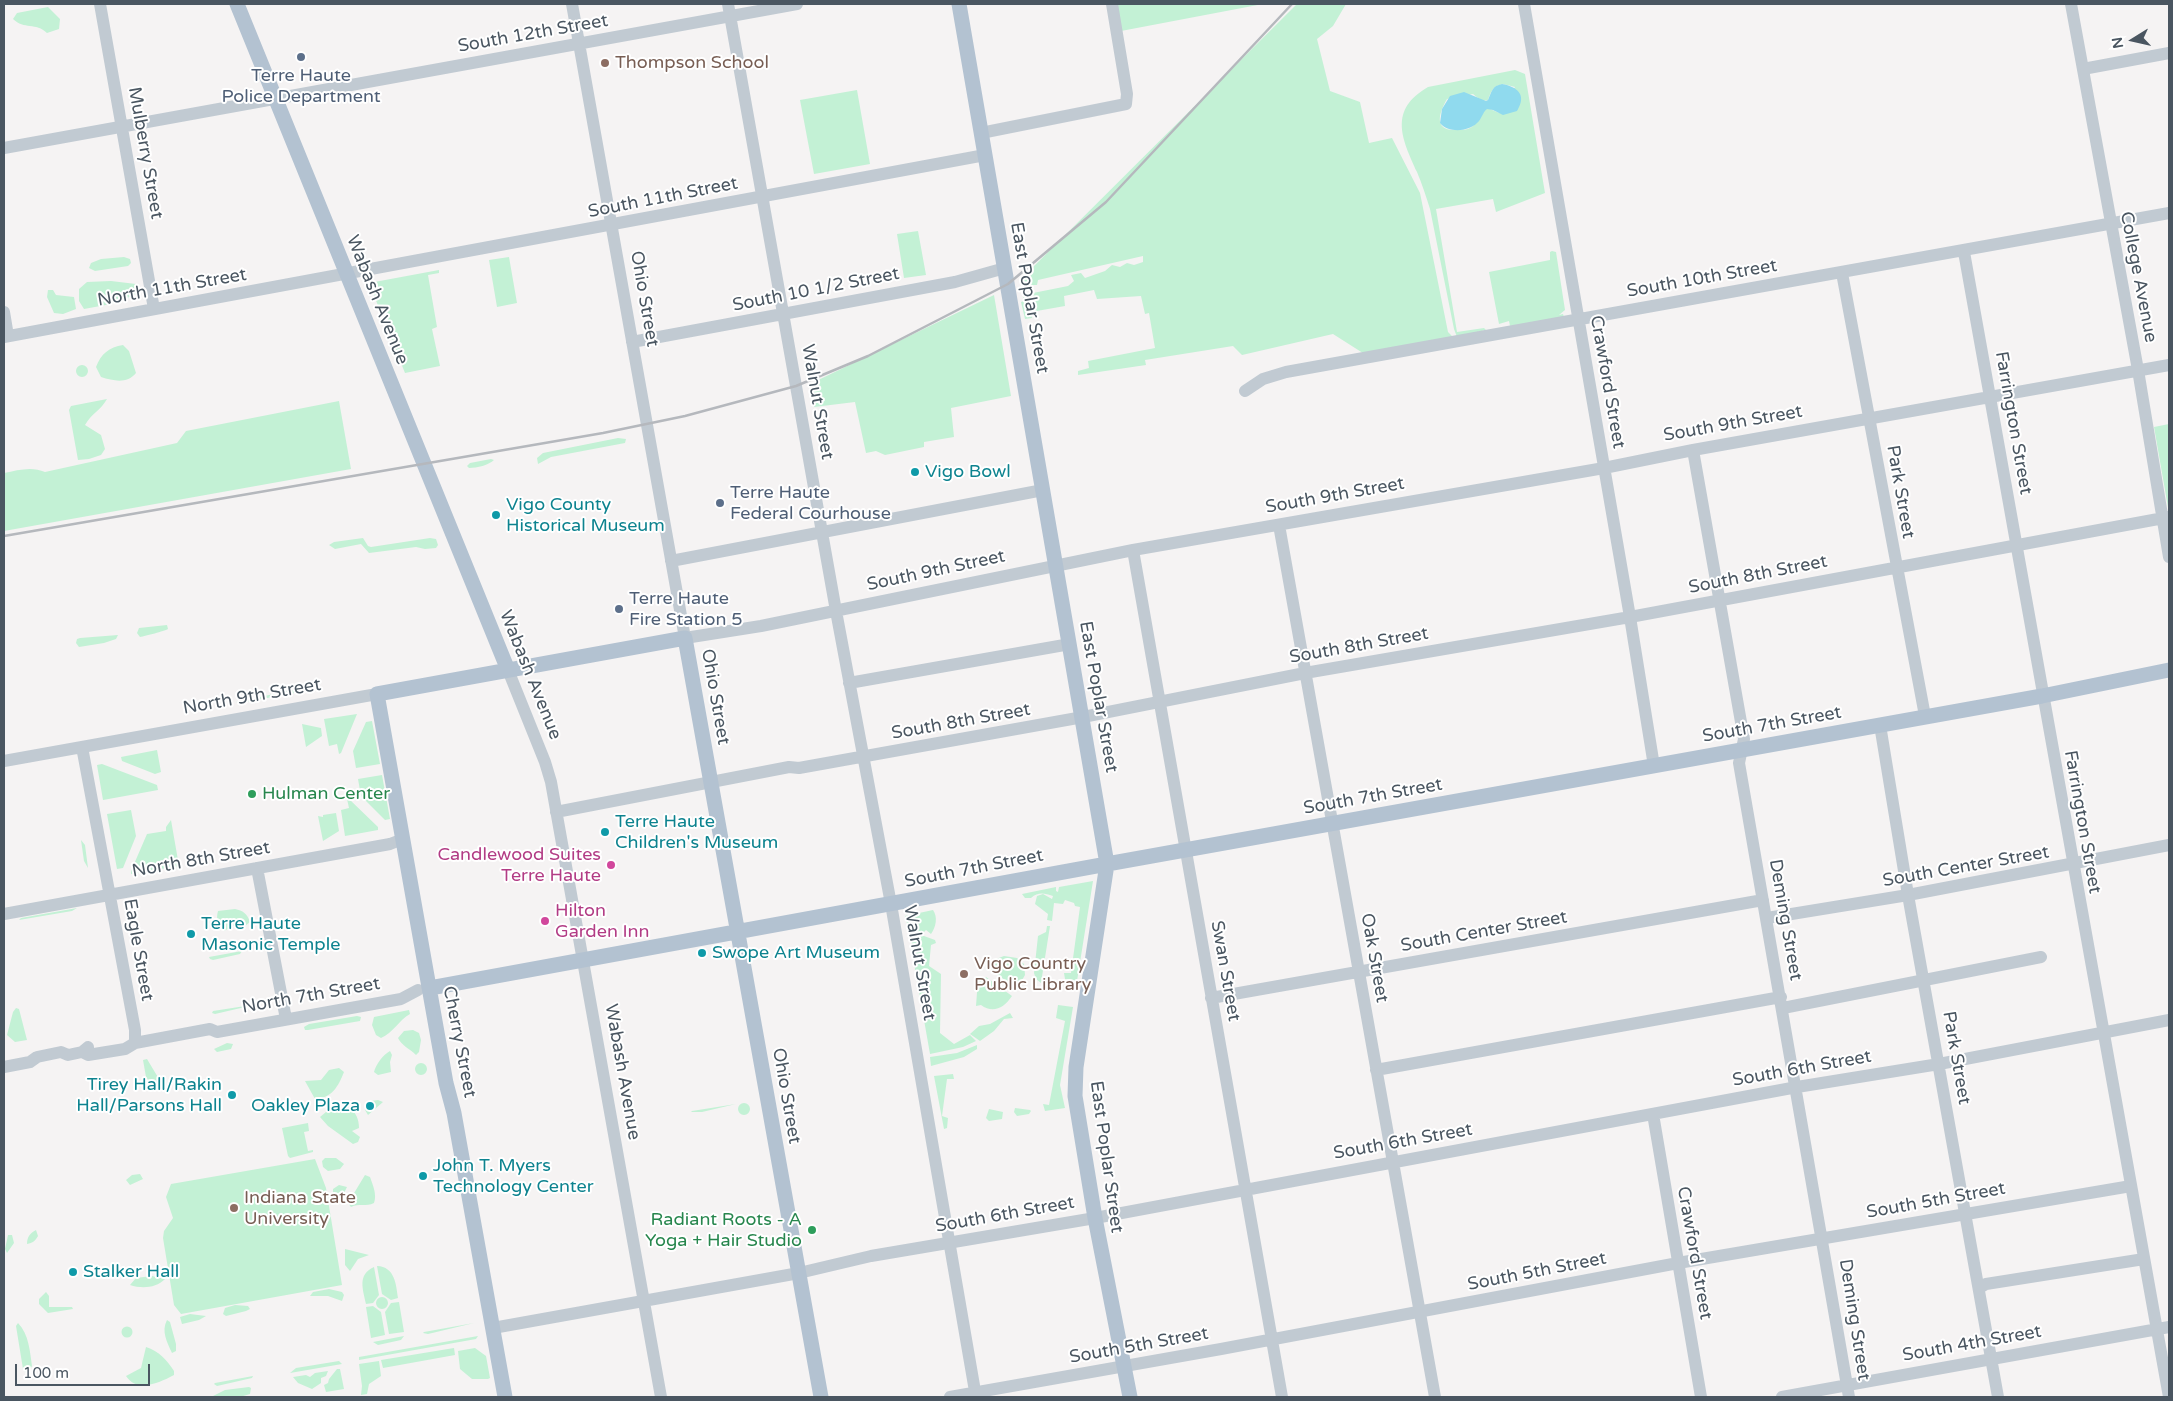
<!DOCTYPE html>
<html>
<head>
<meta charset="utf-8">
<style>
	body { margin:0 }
	#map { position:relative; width:2173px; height:1401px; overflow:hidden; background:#f5f3f3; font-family:"Varela Round",sans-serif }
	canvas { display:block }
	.frame { position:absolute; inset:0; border:5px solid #4a5661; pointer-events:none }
	.north { position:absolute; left:2108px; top:15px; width:50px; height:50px; -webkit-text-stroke:4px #fff; paint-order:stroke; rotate:260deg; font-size:14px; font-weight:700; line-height:20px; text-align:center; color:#4a5661 }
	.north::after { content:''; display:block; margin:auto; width:18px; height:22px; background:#4a5661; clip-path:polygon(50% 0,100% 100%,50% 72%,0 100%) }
	.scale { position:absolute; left:15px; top:1364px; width:135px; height:22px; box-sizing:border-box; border:2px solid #4a5661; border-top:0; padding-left:6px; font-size:15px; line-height:18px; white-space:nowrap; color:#4a5661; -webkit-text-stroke:4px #fff; paint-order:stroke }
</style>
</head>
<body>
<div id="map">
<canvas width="2173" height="1401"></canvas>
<div class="frame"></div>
<div class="north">N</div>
<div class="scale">100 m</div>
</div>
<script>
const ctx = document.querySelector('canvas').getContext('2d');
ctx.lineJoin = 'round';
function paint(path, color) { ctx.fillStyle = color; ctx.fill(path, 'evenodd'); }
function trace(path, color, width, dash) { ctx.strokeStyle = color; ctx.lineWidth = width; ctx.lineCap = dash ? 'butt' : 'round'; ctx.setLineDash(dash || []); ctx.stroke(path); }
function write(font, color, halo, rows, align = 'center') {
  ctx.font = font + ' "Varela Round",sans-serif'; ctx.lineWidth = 4; ctx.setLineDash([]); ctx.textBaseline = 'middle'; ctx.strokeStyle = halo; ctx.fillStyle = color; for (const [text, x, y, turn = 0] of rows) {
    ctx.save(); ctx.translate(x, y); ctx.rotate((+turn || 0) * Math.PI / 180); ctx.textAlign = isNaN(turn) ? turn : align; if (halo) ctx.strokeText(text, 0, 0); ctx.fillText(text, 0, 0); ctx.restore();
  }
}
const green = new Path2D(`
	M 1116,4 L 1263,4 L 1121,31 Z
	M 1297,4 L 1346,4 L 1333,26 L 1317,39 L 1330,91 L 1360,102 L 1369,143 L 1392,138 L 1420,193 L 1448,332 L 1455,339 L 1366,355 L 1333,334 L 1242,355 L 1233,346 L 1145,360 L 1146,365 L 1078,375 L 1078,371 L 1089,368 L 1088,361 L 1155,348 L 1149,313 L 1145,314 L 1141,296 L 1097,299 L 1094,290 L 1064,296 L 1065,306 L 1031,312 L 1032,318 L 1025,319 L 1021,302 L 1024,301 L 1023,295 L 1068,286 L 1074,281 L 1071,275 L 1081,273 L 1085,278 L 1105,271 L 1112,265 L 1120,267 L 1127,263 L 1134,265 L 1143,262 L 1143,256 L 1038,280 L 1037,285 L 1023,285 L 1021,279 Z
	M 48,7 L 60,19 L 59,29 L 47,33 C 36,22 24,30 13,19 L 17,13 Z
	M 1515,70 L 1525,74 L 1545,193 L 1496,212 L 1493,199 L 1436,209 L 1457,332 L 1484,328 L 1486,330 L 1457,337 L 1454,329 L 1430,209 C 1426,196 1422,184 1417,172 C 1402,139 1388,110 1428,87 ZM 1503,84 L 1515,87 L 1499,113 L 1490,109 L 1486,109 C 1480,115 1478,125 1468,129 C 1465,130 1459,130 1456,130 C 1433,131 1439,113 1447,99 L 1473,94 C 1478,98 1482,102 1488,100 C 1491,91 1493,86 1503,84 Z
	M 857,90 L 870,164 L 814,174 L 800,100 Z
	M 918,231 L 926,275 L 904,278 L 897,234 Z
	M 1552,251 L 1556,252 L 1565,310 L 1559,315 L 1563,314 L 1564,317 L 1510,326 L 1509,321 L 1499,324 L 1489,272 L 1550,260 L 1550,252 Z
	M 124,257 L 130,259 L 131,263 L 128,266 L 95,271 L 89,268 L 91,263 L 101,259 Z
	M 509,257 L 517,303 L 497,307 L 489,260 Z
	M 439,270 L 439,273 L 428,275 L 437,327 L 432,329 L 440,366 L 405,373 L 369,283 Z
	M 111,281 L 136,284 L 138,289 L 137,294 L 111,304 L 84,309 L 79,301 L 79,289 L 87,282 Z
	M 48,290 L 53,290 L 56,295 L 74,297 L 76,309 L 63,314 L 54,313 L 47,297 Z
	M 994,295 L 1011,396 L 951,408 L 954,437 L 924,442 L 924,447 L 885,455 L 876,451 L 866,453 L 855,402 L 814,407 L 810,384 Z
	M 123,345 L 129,351 L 136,373 C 127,384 114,381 101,377 L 96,367 C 101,354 109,347 123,345 Z
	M76 371a6 6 0 1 1 12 0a6 6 0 1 1-12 0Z
	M 107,399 C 101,410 91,414 85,425 L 101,435 L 105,449 L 101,455 L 89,459 L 78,460 L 69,410 L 71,406 Z
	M 339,401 L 351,469 L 4,531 L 4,473 C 18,470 32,466 45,472 L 177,443 L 186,431 Z
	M 2169,424 L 2169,513 L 2154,427 Z
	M 618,438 L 626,439 L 625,443 L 551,457 L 538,464 L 537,458 L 543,453 Z
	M 491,459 L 494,460 C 489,465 477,468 469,468 L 467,466 L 470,463 Z
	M 363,538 L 368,546 L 371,547 L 430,538 L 436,539 L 438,545 L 436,548 L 425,549 L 416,547 L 369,553 L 361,544 L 335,549 L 329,545 L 334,542 Z
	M 167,625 L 168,629 C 164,631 146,636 140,637 L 137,633 L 139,628 Z
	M 118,635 L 116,639 L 104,643 L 79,647 L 76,643 L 77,639 L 80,638 Z
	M 302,688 L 303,690 L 300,692 L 240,703 L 236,702 Z
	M 357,714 L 341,753 L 339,754 L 337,744 L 329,746 L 324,719 Z
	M 372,721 L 380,764 L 356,768 L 353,751 L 366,722 Z
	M 302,724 L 321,728 L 322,736 L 306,747 Z
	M 157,750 L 161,772 L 155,774 L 122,761 L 121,757 Z
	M 102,764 L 157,785 L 158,790 L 103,800 L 97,765 Z
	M 382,775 L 390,819 L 385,820 L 361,796 L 358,779 Z
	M 347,799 L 349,799 L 378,827 L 378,830 L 345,836 L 341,810 L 349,808 Z
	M 131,810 L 136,836 L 123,868 L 117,869 L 107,814 Z
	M 336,813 L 339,831 L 323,841 L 318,816 L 323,817 L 323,815 Z
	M 171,820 L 179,866 L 131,874 L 131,871 L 147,834 L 166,831 L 166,827 Z
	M 81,840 L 85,845 L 88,868 L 84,861 Z
	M 1093,881 L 1077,981 L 1065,979 L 1064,973 L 1071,973 L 1080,907 L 1075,906 L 1074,903 L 1065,900 L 1063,904 L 1054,903 L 1052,921 L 1047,920 L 1048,914 L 1035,904 L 1037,896 L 1043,894 L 1052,899 L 1053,896 C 1044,893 1038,892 1031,898 L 1025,898 L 1022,894 L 1056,887 L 1056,891 L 1058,892 L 1059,887 Z
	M 77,908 L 72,911 L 19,920 L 21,918 Z
	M 235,909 C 243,911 247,913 250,922 L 245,926 L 233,926 L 224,931 C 217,924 216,919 218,911 Z
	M 933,910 C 938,917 936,927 931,934 L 926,930 L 923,933 L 910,934 L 905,916 Z
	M 1047,926 L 1050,926 L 1041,983 L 1036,979 L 1034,973 L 1038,936 L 1046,932 Z
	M 924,936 L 935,940 L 936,943 L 931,945 L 929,966 L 941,974 L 940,1033 L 954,1044 L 970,1035 L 976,1041 L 963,1047 L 930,1054 L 911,946 L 914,937 Z
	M 242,951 L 240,954 L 213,960 L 210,959 L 209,957 Z
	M 1004,956 L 1017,958 L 1024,964 L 1025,975 L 1017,989 L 990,969 L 991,961 Z
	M 986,977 L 1012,996 C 1004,1008 993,1014 981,1005 L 976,1006 L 978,979 Z
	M 258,1004 L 215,1014 L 212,1013 L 213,1011 Z
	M 1058,1005 L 1073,1007 L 1060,1085 L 1065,1108 L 1045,1111 L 1043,1104 L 1049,1105 L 1065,1021 L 1056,1018 Z
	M 16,1008 L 19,1009 L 27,1040 L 15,1042 L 7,1035 L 13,1012 Z
	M 409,1010 L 410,1014 C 399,1020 393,1033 381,1038 L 376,1035 L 372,1025 L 374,1017 Z
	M 1010,1013 L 1013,1018 L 1004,1019 L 994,1031 L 980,1041 L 970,1034 L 979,1026 L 990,1024 Z
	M 357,1016 L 361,1017 L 360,1021 L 308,1030 L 305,1030 L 304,1027 L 309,1024 Z
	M 413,1030 L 419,1033 L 421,1040 L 419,1052 L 416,1055 C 409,1048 402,1046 398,1038 L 404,1031 Z
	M 227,1043 L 233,1044 L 231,1049 L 217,1052 L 214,1049 Z
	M 977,1045 L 977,1049 L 964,1057 L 931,1066 L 930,1057 L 957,1053 Z
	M 390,1051 L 392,1055 L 390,1062 L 391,1072 L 378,1075 L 374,1072 C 376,1064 383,1055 390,1051 Z
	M 147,1059 L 159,1079 L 157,1083 L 152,1085 L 146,1077 L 143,1060 Z
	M415 1069a6 6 0 1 1 12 0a6 6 0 1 1-12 0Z
	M 339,1068 L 344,1072 C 338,1087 332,1098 315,1099 L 305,1081 L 321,1080 L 329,1070 Z
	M 953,1074 L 954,1079 L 947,1079 L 942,1116 L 948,1118 L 947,1128 L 944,1129 L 934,1076 Z
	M 378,1100 L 383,1102 L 368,1115 L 365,1110 L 366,1105 L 371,1101 Z
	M738 1109a6 6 0 1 1 12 0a6 6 0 1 1-12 0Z
	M 736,1104 L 702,1112 L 691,1112 L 692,1111 Z
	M 349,1106 C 356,1113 359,1119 359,1128 L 352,1131 L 360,1137 L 358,1142 L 353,1144 L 328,1126 L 320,1117 L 326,1112 Z
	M 1015,1108 L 1030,1110 L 1031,1111 L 1029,1114 L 1017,1116 L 1014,1112 Z
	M 989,1109 L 1003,1112 L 1002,1119 L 989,1121 L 986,1118 Z
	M 308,1123 L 309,1131 L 304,1132 L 308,1151 L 313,1150 L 313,1152 L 290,1158 L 288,1156 L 282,1128 Z
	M 325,1158 L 336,1158 L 344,1164 L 340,1169 L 328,1171 L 323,1167 L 322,1161 Z
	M 315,1159 L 326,1188 L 342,1285 L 181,1314 L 174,1305 L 163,1238 L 164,1231 L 173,1218 L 166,1197 L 171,1184 Z
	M 140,1174 L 143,1179 L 130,1185 L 126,1180 L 132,1175 Z
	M 365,1175 L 370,1177 C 373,1186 377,1194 374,1203 C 366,1207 359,1203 351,1207 L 348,1203 Z
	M 339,1185 L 347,1187 L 340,1201 L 337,1201 L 333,1196 L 333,1189 Z
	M 36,1230 L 38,1236 C 35,1241 33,1243 27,1244 C 27,1237 30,1233 36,1230 Z
	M 8,1235 L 12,1235 L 14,1243 L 7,1253 L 5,1249 Z
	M 345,1249 L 369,1255 L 358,1259 L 350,1271 L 345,1265 Z
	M 377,1266 C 395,1267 396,1284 398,1298 L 391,1300 L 382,1294 Z
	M 374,1267 L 379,1295 L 373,1303 L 366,1304 C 363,1289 357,1275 374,1267 Z
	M 152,1276 L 165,1279 C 156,1288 142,1289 130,1285 L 136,1278 Z
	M 329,1289 L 342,1292 L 344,1295 L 342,1301 L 328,1296 L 310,1296 L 313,1292 Z
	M 46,1292 L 49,1296 L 49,1307 L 72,1307 L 73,1309 L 48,1313 L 39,1304 L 39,1299 Z
	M376 1303a6 6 0 1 1 12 0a6 6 0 1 1-12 0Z
	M 399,1302 L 404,1332 L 389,1334 L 385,1312 L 391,1303 Z
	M 235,1305 L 248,1306 L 250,1309 L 246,1311 L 226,1316 L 223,1314 L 225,1308 Z
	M 373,1306 L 381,1312 L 385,1335 L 371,1338 L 366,1307 Z
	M 190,1314 L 206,1316 L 199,1320 L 182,1324 L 180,1317 Z
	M 167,1320 L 170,1322 L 176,1344 L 176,1351 L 172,1353 C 167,1342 161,1331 167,1320 Z
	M 18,1323 C 29,1334 30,1352 32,1366 L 27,1374 L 23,1369 L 16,1326 Z
	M 474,1323 L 428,1334 L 423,1333 L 424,1332 Z
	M121.5 1332a5.5 5.5 0 1 1 11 0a5.5 5.5 0 1 1-11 0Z
	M 404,1336 L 401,1340 L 378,1345 L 373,1342 Z
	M 478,1336 L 476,1339 L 359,1360 L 359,1357 Z
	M 146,1347 C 159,1351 167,1360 174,1371 L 174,1375 C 159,1383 137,1393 126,1376 L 141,1368 Z
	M 454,1348 L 455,1355 L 383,1368 L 381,1360 Z
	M 475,1348 L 486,1356 L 490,1378 L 488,1379 L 472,1379 L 460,1369 L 458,1351 Z
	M 339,1361 L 342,1364 L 290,1373 L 296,1368 Z
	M 379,1361 L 381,1376 L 369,1384 L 367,1394 L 361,1395 L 362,1386 L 359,1364 Z
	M 337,1369 L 340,1369 L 344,1389 L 326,1392 L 324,1385 L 328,1383 L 329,1379 Z
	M 328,1371 L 326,1376 L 321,1378 L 321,1383 L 312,1389 L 298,1383 L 293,1377 L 306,1375 L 310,1377 L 315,1373 Z
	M 253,1376 L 252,1378 L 217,1386 L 214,1384 L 215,1383 Z
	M 249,1387 L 251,1388 L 250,1394 L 240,1397 L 211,1397 L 225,1390 Z`);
const water = new Path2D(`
	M 1502,84 C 1518,87 1527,95 1517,111 L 1503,115 L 1493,110 L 1487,109 C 1482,113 1482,119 1477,123 C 1468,132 1448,133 1440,123 L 1442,109 L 1450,96 L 1464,92 L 1486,101 L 1488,100 C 1492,91 1492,86 1502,84 Z`);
const minor = new Path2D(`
	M 100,4 L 154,309
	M 572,4 L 685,638 L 761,626 L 1133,550 L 1604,468 L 1693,450 L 2169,365
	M 728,4 L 836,611 L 891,904 L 976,1397
	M 1524,4 L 1630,617 L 1654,766
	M 2071,4 L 2138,370 L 2169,557
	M 2083,69 L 2169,53
	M 981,133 L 1126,104 L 1127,94 L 1112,4
	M 4,148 L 797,4
	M 1964,252 L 2169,1397
	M 1842,273 L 1925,716
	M 4,312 L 8,336
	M 4,337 L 985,155
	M 632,342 L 955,282 L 1005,268
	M 1245,391 L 1263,379 L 1286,372 L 2169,213
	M 1693,450 L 1744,739 L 1739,763 L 1849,1397
	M 1279,525 L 1435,1397
	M 1133,550 L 1282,1397
	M 671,561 L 1043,490
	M 508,670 L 545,762 L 551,782 L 661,1397
	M 849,683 L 1070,644
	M 1880,725 L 1908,895 L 1998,1397
	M 82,747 L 135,1030 L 135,1043
	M 4,761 L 377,694
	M 556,812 L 789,767 L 799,768 L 1083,717 L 1305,673 L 1630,617 L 2169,517
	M 257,868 L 286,1019
	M 4,914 L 390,844 L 403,839
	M 1767,918 L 1908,895 L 2169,845
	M 1211,998 L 1763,900
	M 1783,1008 L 2041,957
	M 82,1052 L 88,1055 L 125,1049 L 135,1043 L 210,1029 L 217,1032 L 401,999 L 418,990
	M 4,1067 L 30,1062 L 37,1057 L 61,1052 L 68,1055 L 82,1052 L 88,1047
	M 1376,1070 L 1781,997
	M 1653,1114 L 1701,1397
	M 1979,1288 L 1986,1284 L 2144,1259
	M 493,1328 L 799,1273 L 871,1256 L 1095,1218 L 1797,1087 L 1939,1064 L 2169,1020
	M 950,1397 L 1221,1349 L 1678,1263 L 2131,1186
	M 1782,1397 L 2169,1327`);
const major = new Path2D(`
	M 237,4 L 508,670
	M 959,4 L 1107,864 L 1076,1067 L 1075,1096 L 1095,1218 L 1130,1397
	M 430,988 L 1107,864 L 2042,696 L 2169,670
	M 505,1397 L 454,1113 L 446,1083 L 377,694 L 685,638 L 821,1397`);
const rail = new Path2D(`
	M 4,536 L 603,433 L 685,416 L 796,386 L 868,356 L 1008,284 L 1106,202 L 1292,4`);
const markers = [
	[301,57,5,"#5c6f8a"],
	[605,63,5,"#8d6e63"],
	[915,472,5,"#0f9aa8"],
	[720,503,5,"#5c6f8a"],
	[496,515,5,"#0f9aa8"],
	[619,609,5,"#5c6f8a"],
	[252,794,5,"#2e9e5b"],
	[605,832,5,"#0f9aa8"],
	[611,865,5,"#d1479c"],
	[545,921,5,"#d1479c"],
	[191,934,5,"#0f9aa8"],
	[702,953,5,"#0f9aa8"],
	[964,974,5,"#8d6e63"],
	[232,1095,5,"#0f9aa8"],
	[370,1106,5,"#0f9aa8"],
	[423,1176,5,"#0f9aa8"],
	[234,1208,5,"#8d6e63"],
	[812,1230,5,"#2e9e5b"],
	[73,1272,5,"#0f9aa8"]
];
const streetNames = [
	["South 12th Street",533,34,-10],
	["Mulberry Street",145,153,80],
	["South 11th Street",663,198,-11],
	["College Avenue",2138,277,79],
	["South 10th Street",1702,279,-10],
	["North 11th Street",172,288,-10],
	["South 10 1/2 Street",816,290,-11],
	["East Poplar Street",1029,298,80],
	["Ohio Street",644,299,80],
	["Wabash Avenue",377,300,68],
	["Crawford Street",1607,382,80],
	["Walnut Street",817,402,80],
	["Farrington Street",2013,423,80],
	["South 9th Street",1733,424,-10],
	["Park Street",1900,492,80],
	["South 9th Street",1335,496,-10],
	["South 9th Street",936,571,-12],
	["South 8th Street",1758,575,-11],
	["South 8th Street",1359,646,-10],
	["Wabash Avenue",530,675,68],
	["North 9th Street",252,697,-10],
	["Ohio Street",715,697,80],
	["East Poplar Street",1098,697,80],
	["South 8th Street",961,722,-10],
	["South 7th Street",1772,725,-10],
	["South 7th Street",1373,797,-10],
	["Farrington Street",2082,822,80],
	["North 8th Street",201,860,-10],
	["South Center Street",1966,867,-10],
	["South 7th Street",974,869,-11],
	["Deming Street",1785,920,80],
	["South Center Street",1484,932,-10],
	["Eagle Street",138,950,80],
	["Oak Street",1374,958,80],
	["Walnut Street",919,963,80],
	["Swan Street",1225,971,80],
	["North 7th Street",311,996,-10],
	["Cherry Street",459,1042,79],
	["Park Street",1956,1058,80],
	["South 6th Street",1802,1069,-10],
	["Wabash Avenue",622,1072,80],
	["Ohio Street",786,1096,80],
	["South 6th Street",1403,1142,-10],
	["East Poplar Street",1106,1157,82],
	["South 5th Street",1936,1201,-10],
	["South 6th Street",1005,1215,-10],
	["Crawford Street",1694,1253,80],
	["South 5th Street",1537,1272,-11],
	["Deming Street",1854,1320,81],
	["South 4th Street",1972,1344,-10],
	["South 5th Street",1139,1346,-10]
];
const educationNames = [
	["Thompson School",615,63],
	["Vigo Country",974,964],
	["Public Library",974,985],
	["Indiana State",244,1198],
	["University",244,1219]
];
const serviceNames = [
	["Terre Haute",301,76,"center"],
	["Police Department",301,97,"center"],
	["Terre Haute",730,493],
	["Federal Courhouse",730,514],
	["Terre Haute",629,599],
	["Fire Station 5",629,620]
];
const cultureNames = [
	["Vigo Bowl",925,472],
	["Vigo County",506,505],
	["Historical Museum",506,526],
	["Terre Haute",615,822],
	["Children's Museum",615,843],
	["Terre Haute",201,924],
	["Masonic Temple",201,945],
	["Swope Art Museum",712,953],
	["Tirey Hall/Rakin",222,1085,"right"],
	["Hall/Parsons Hall",222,1106,"right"],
	["Oakley Plaza",360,1106,"right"],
	["John T. Myers",433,1166],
	["Technology Center",433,1187],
	["Stalker Hall",83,1272]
];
const leisureNames = [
	["Hulman Center",262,794],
	["Radiant Roots - A",802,1220,"right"],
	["Yoga + Hair Studio",802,1241,"right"]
];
const hotelNames = [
	["Candlewood Suites",601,855],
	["Terre Haute",601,876],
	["Hilton",555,911,"left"],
	["Garden Inn",555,932,"left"]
];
paint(green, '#c3f1d5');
paint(water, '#90daee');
trace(minor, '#c1cad2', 12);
trace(major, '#b3c2d1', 15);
trace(rail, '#b5b8bd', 2.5);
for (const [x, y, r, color] of markers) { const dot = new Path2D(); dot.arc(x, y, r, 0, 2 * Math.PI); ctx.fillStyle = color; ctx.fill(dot); trace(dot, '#fff', 2); }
write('18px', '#4a5661', '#fff', streetNames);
write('18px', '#785e54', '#fff', educationNames, 'left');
write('18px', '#4e5e75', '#fff', serviceNames, 'left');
write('18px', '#0d838f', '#fff', cultureNames, 'left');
write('18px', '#27864d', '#fff', leisureNames, 'left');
write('18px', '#b23c85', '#fff', hotelNames, 'right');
</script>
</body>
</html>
